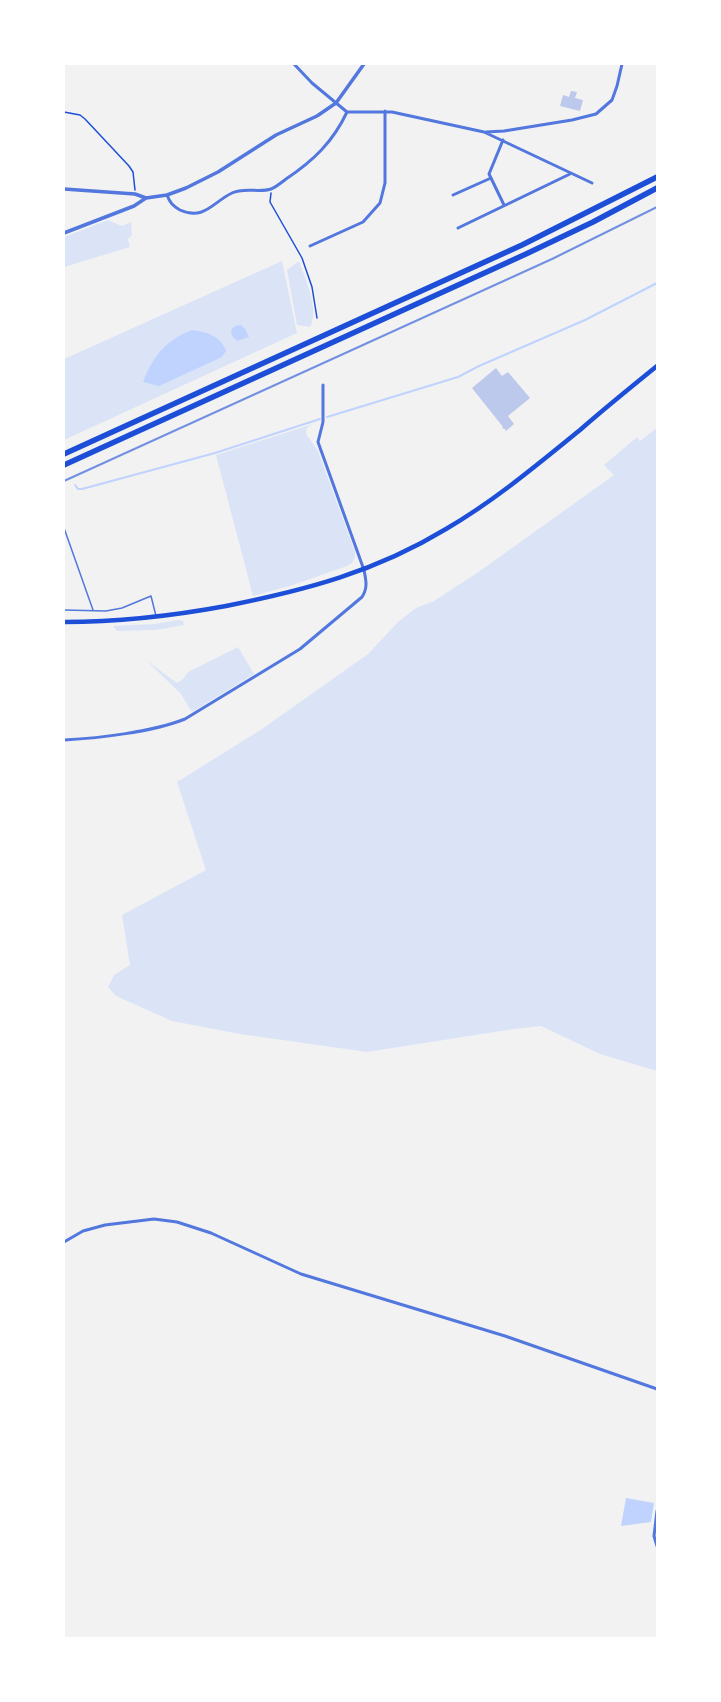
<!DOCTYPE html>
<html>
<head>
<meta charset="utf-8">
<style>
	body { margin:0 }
	#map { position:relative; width:721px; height:1702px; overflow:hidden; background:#f2f2f2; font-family:Figtree,sans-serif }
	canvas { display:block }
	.frame { position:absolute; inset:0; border:65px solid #fff; pointer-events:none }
</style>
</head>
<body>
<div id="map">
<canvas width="721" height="1702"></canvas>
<div class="frame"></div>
</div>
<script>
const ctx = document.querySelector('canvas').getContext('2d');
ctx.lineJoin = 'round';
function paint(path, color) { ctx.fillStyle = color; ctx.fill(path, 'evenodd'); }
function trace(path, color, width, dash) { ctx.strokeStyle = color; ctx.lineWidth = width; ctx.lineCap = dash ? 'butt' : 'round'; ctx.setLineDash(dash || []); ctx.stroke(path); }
const green = new Path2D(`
	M 108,220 L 122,226 L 131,222 L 132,235 L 128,239 L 130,247 L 64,267 L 64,237 Z
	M 282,261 L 297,333 L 64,440 L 64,359 ZM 205,332 L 222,357 L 206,363 Z
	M 299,261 C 305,278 320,311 310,327 L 297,325 L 287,270 Z
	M 313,424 L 307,428 L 306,434 L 318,451 L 355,552 L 355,558 L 352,563 L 347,566 L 293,585 L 253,596 L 216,455 Z
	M 657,428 L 657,1071 L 600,1054 L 541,1026 L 514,1029 L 367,1052 L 240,1034 L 172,1021 L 116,996 L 108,987 L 114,975 L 130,965 L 122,915 L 206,870 L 177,782 L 262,729 L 368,654 L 398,622 L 416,608 L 434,601 L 477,573 L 614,475 L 604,465 L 637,437 L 640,441 Z
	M 178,620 L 183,621 L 184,625 L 156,630 L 117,631 L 113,626 L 154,624 Z
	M 238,647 L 254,674 L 192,712 L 181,694 L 146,660 L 177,683 L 183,679 L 188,672 Z`);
const water = new Path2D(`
	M 241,325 L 245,329 L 249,337 L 237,341 L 232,336 L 231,330 L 235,326 Z
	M 192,330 C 207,332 221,336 226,351 L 222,357 L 159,386 L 143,382 C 153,356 166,340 192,330 Z
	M 626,1498 L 654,1503 L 651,1522 L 621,1526 Z`);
const stream = new Path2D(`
	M 327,417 L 458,377 L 479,366 L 585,320 L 657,283
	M 75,485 L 78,489 L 82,489 L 215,453 L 320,419`);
const building = new Path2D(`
	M 571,91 L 577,92 L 575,98 L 583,100 L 580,111 L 560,106 L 563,95 L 569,97 Z
	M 496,368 L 502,376 L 508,372 L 530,398 L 508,416 L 514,424 L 506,431 L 504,428 L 503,429 L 502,428 L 503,427 L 472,388 Z`);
const path = new Path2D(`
	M 64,112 L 80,115 L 85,119 L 129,166 L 133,172 L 135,190
	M 271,193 L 270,202 L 302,258 L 312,287 L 317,318`);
const service = new Path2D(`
	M 64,528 L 93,610
	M 64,610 L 106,611 L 122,608 L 151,596 L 156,616`);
const minor = new Path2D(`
	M 294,64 L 312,83 L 347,112 L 392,112 L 484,132 L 592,183
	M 486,132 L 504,131 L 572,120 L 596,114 L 612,100 L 617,86 L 622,64
	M 491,178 L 504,205
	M 167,195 C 170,203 173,206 180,210 C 204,221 213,202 232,193 C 244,187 259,193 271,189 C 276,187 282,182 286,179 C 313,161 333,142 347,112
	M 453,195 L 491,178 L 489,174 L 503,140
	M 458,228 L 570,174
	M 310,246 L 363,222 L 380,203 L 385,183 L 385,111
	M 64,740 C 100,738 152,732 185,719 L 300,649 L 362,597 C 368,588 366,580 364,570 L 318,442 L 323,422 L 323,385
	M 64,1242 L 83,1231 L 105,1225 L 154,1219 L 177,1222 L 211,1233 L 301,1274 L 505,1336 L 657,1389
	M 657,1511 L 654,1536 L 657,1546`);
const tertiary = new Path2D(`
	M 64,189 L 135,194 L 146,198
	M 64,233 L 134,206 L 146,198 L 167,195 L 186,188 L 218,172 L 276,135 L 317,116 L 336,103 L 364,64`);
const primary = new Path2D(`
	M 64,622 C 119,622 172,616 226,606 C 306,590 375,572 446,529 C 494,501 537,465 580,430 C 605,408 631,387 657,366`);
const motorway = new Path2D(`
	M 64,454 L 522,245 L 657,177
	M 64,465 L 526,254 L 593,222 L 657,188`);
const rail = new Path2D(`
	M 64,481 L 552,259 L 657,207`);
paint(green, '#dbe4f7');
paint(water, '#bfd3fe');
trace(stream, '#bfd3fe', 2);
paint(building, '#bdc9ec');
trace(path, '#1d4ed8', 1.5);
trace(service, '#5277de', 1.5);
trace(minor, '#5277de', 3);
trace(tertiary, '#5277de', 3.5);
trace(primary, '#1d4ed8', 4.5);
trace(motorway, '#1d4ed8', 5.5);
trace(rail, '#7290e2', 2);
</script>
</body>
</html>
